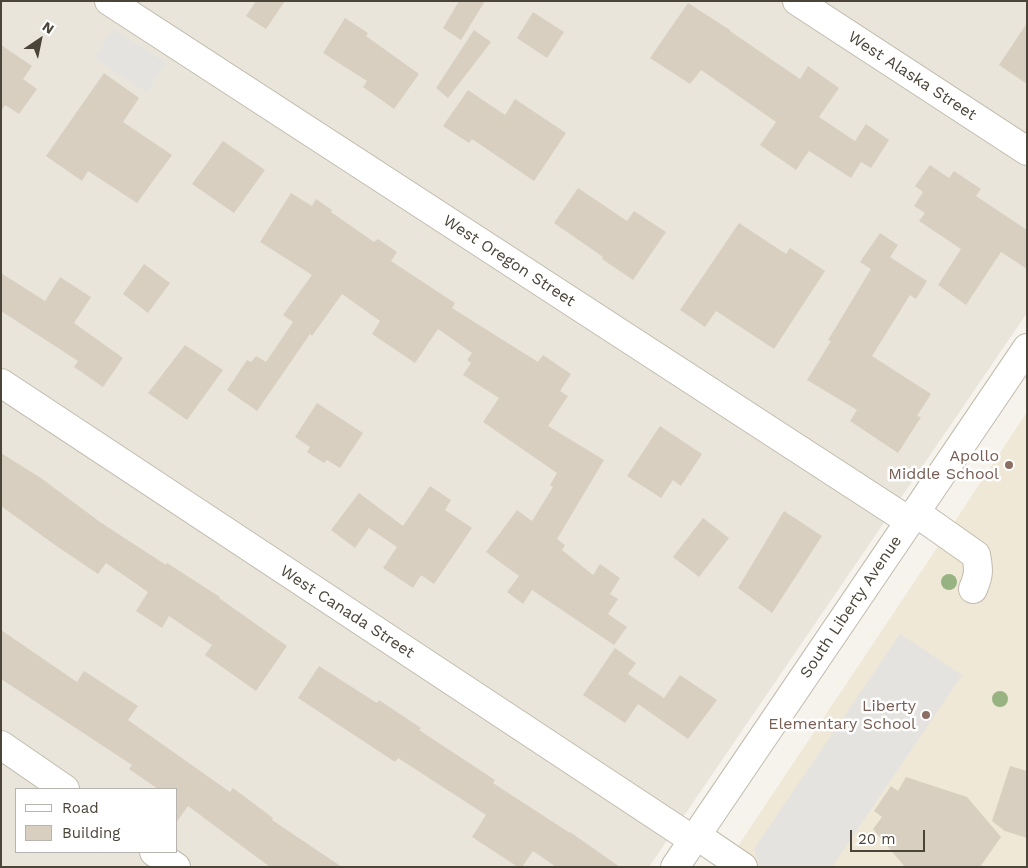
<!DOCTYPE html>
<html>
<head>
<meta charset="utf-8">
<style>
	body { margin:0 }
	#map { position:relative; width:1028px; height:868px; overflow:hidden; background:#f6f3ec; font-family:"Work Sans",sans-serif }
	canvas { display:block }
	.frame { position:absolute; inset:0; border:2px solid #4b4439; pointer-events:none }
	.legend { position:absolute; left:15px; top:788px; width:162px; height:65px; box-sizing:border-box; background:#fff; border:1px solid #b7b4b0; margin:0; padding:6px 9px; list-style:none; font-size:15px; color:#4b4439 }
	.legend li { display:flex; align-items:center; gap:10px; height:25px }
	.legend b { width:25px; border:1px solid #b7b4b0 }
	.north { position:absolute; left:15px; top:15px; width:50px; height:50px; -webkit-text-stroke:4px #fff; paint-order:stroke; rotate:34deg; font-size:14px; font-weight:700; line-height:20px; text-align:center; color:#4b4439 }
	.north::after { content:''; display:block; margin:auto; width:18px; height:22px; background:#4b4439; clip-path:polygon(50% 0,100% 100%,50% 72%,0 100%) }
	.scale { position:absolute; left:850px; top:830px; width:75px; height:22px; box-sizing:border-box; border:2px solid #4b4439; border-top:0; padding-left:6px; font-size:15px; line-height:18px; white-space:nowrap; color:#4b4439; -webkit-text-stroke:4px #fff; paint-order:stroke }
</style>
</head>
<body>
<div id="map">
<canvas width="1028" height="868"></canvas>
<div class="frame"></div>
<ul class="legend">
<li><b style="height:6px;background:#fff"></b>Road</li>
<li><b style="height:14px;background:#d8cfc1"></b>Building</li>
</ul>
<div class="north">N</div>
<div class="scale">20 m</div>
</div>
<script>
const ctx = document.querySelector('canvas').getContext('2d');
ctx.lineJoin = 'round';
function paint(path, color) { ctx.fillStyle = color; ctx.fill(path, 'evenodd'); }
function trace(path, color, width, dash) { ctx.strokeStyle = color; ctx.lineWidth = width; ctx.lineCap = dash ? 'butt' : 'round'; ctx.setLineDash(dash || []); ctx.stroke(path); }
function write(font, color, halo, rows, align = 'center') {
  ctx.font = font + ' "Work Sans",sans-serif'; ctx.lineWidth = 5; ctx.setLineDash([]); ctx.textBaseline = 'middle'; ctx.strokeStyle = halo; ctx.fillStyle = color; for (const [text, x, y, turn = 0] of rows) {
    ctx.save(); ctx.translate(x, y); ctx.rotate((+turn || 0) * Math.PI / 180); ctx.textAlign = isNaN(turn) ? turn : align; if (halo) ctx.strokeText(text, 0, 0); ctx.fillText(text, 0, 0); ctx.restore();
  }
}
const residential = new Path2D(`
	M 1,1 L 1027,1 L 1027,313 L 649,867 L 1,867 ZM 16,789 L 176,789 L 176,852 L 16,852 Z`);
const education = new Path2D(`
	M 1027,412 L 1027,867 L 724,867 L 957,518 Z`);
const parking = new Path2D(`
	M 113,29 L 166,63 L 147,92 L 94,58 Z
	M 900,634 L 962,675 L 832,867 L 760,867 L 754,849 Z`);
const building = new Path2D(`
	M 256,1 L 285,1 L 266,29 L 246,16 Z
	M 459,1 L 485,1 L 461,40 L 443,28 Z
	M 688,3 L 730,30 L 730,31 L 800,79 L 808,66 L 839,88 L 819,117 L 855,141 L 866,124 L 889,140 L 871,168 L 861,162 L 851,178 L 809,151 L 796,170 L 760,145 L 776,122 L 701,70 L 690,84 L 650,58 Z
	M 533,12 L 564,32 L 547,58 L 517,38 Z
	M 345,18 L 368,33 L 366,36 L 419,74 L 394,109 L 363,87 L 367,81 L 323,53 Z
	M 1027,23 L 1027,84 L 999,65 Z
	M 474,30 L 491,42 L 448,98 L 436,88 Z
	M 1,45 L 32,66 L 23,79 L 37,89 L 19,114 L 5,105 L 1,111 Z
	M 104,73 L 139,98 L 123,122 L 172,155 L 137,203 L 88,171 L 82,181 L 46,156 Z
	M 468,90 L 505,115 L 515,99 L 566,133 L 534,181 L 472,139 L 469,143 L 443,126 Z
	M 223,141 L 265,170 L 234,213 L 192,184 Z
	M 930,165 L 949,178 L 954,171 L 981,189 L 976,196 L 1027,230 L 1027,269 L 1001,252 L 966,305 L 938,285 L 961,249 L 919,221 L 925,213 L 914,206 L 923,192 L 915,186 Z
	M 578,188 L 627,221 L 634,211 L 666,232 L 633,280 L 602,259 L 603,257 L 554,223 Z
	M 291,193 L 312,206 L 316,199 L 332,210 L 331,212 L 374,242 L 378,239 L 397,252 L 391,261 L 455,303 L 452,308 L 538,362 L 543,355 L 571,374 L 560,391 L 568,396 L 548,426 L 604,460 L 557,539 L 565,545 L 562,550 L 593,575 L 600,564 L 620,578 L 610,594 L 618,599 L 608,614 L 627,627 L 614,645 L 532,590 L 523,604 L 507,592 L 519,576 L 486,552 L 517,510 L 532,521 L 553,487 L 550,485 L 557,473 L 483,422 L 499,398 L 463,375 L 471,363 L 467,360 L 472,353 L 438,329 L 415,363 L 372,334 L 380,321 L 342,294 L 312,336 L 310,334 L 257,411 L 227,390 L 247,360 L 251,362 L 256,356 L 266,362 L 293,322 L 283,315 L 312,275 L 260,242 Z
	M 739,223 L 786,254 L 790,248 L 825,271 L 774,349 L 716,311 L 705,327 L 680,310 Z
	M 880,233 L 898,245 L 890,257 L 927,281 L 916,299 L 910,295 L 872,356 L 931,394 L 917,416 L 921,417 L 898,453 L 850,421 L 857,410 L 807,380 L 831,341 L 828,340 L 871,269 L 860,262 Z
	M 144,264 L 170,283 L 148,313 L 123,294 Z
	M 1,273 L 45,301 L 60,277 L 91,297 L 74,323 L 123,358 L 103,387 L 74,367 L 78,361 L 1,311 Z
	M 185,345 L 223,370 L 187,420 L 148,393 Z
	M 317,403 L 363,433 L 340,468 L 327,460 L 324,463 L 307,452 L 310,447 L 295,437 Z
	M 660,426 L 702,454 L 681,486 L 673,480 L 661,498 L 627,476 Z
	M 1,453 L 41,478 L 100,522 L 166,565 L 167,563 L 220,597 L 219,598 L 287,646 L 256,691 L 205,655 L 212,645 L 169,616 L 162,628 L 136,611 L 148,592 L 106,563 L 98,574 L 55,545 L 1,506 Z
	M 430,486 L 451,500 L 445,510 L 472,528 L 434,584 L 421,575 L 413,588 L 383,568 L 397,547 L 369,528 L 355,548 L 331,530 L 359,493 L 403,526 Z
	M 784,511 L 822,536 L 772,613 L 738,588 Z
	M 703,518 L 729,538 L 699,577 L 673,557 Z
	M 1,630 L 77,682 L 84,671 L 138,706 L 128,720 L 230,792 L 233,788 L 273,818 L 272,820 L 342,867 L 270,867 L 188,806 L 176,823 L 176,789 L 158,789 L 129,769 L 132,765 L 1,679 Z
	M 615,648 L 636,663 L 628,674 L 664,698 L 680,675 L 717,700 L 688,739 L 638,704 L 625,723 L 583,695 Z
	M 319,666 L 377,703 L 379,700 L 421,728 L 419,730 L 495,780 L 493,783 L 570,833 L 570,832 L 620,867 L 556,867 L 533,851 L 522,867 L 518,867 L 472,837 L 486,815 L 398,758 L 395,762 L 298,698 Z
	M 1010,766 L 1027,771 L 1027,838 L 1005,831 L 992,821 Z
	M 906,777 L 967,797 L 1001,837 L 980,867 L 905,867 L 873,829 L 882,817 L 874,811 L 891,786 L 898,791 Z`);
const minor = new Path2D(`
	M 109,1 L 909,521
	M 797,1 L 1027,151
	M 1,383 L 693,840
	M 915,512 L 976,555 C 979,570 979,575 973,589
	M 1,745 L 65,789
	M 696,835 L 743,867
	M 154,852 L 176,867
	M 675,867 L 1027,348`);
const trees = [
	[949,582],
	[1000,699]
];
const markers = [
	[1009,465,5,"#8d6e63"],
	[926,715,5,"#8d6e63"]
];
const streetNames = [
	["West Alaska Street",912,76,33],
	["West Oregon Street",509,261,33],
	["South Liberty Avenue",851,607,-56],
	["West Canada Street",347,612,33]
];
const educationNames = [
	["Apollo",999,456],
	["Middle School",999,474],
	["Liberty",916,706],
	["Elementary School",916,724]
];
paint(residential, '#eae5da');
paint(education, '#efe8d6');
paint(parking, '#e5e3e0');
paint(building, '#d8cfc1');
trace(minor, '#c2bbae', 30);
trace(minor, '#fff', 28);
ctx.fillStyle = '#97b381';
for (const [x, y] of trees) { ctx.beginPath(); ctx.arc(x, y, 8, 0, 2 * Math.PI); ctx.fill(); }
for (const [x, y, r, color] of markers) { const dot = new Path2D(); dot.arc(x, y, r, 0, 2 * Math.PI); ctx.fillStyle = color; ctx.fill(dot); trace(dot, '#fff', 2); }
write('16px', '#4b4439', '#fff', streetNames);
write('16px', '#785e54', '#fff', educationNames, 'right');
</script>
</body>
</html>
